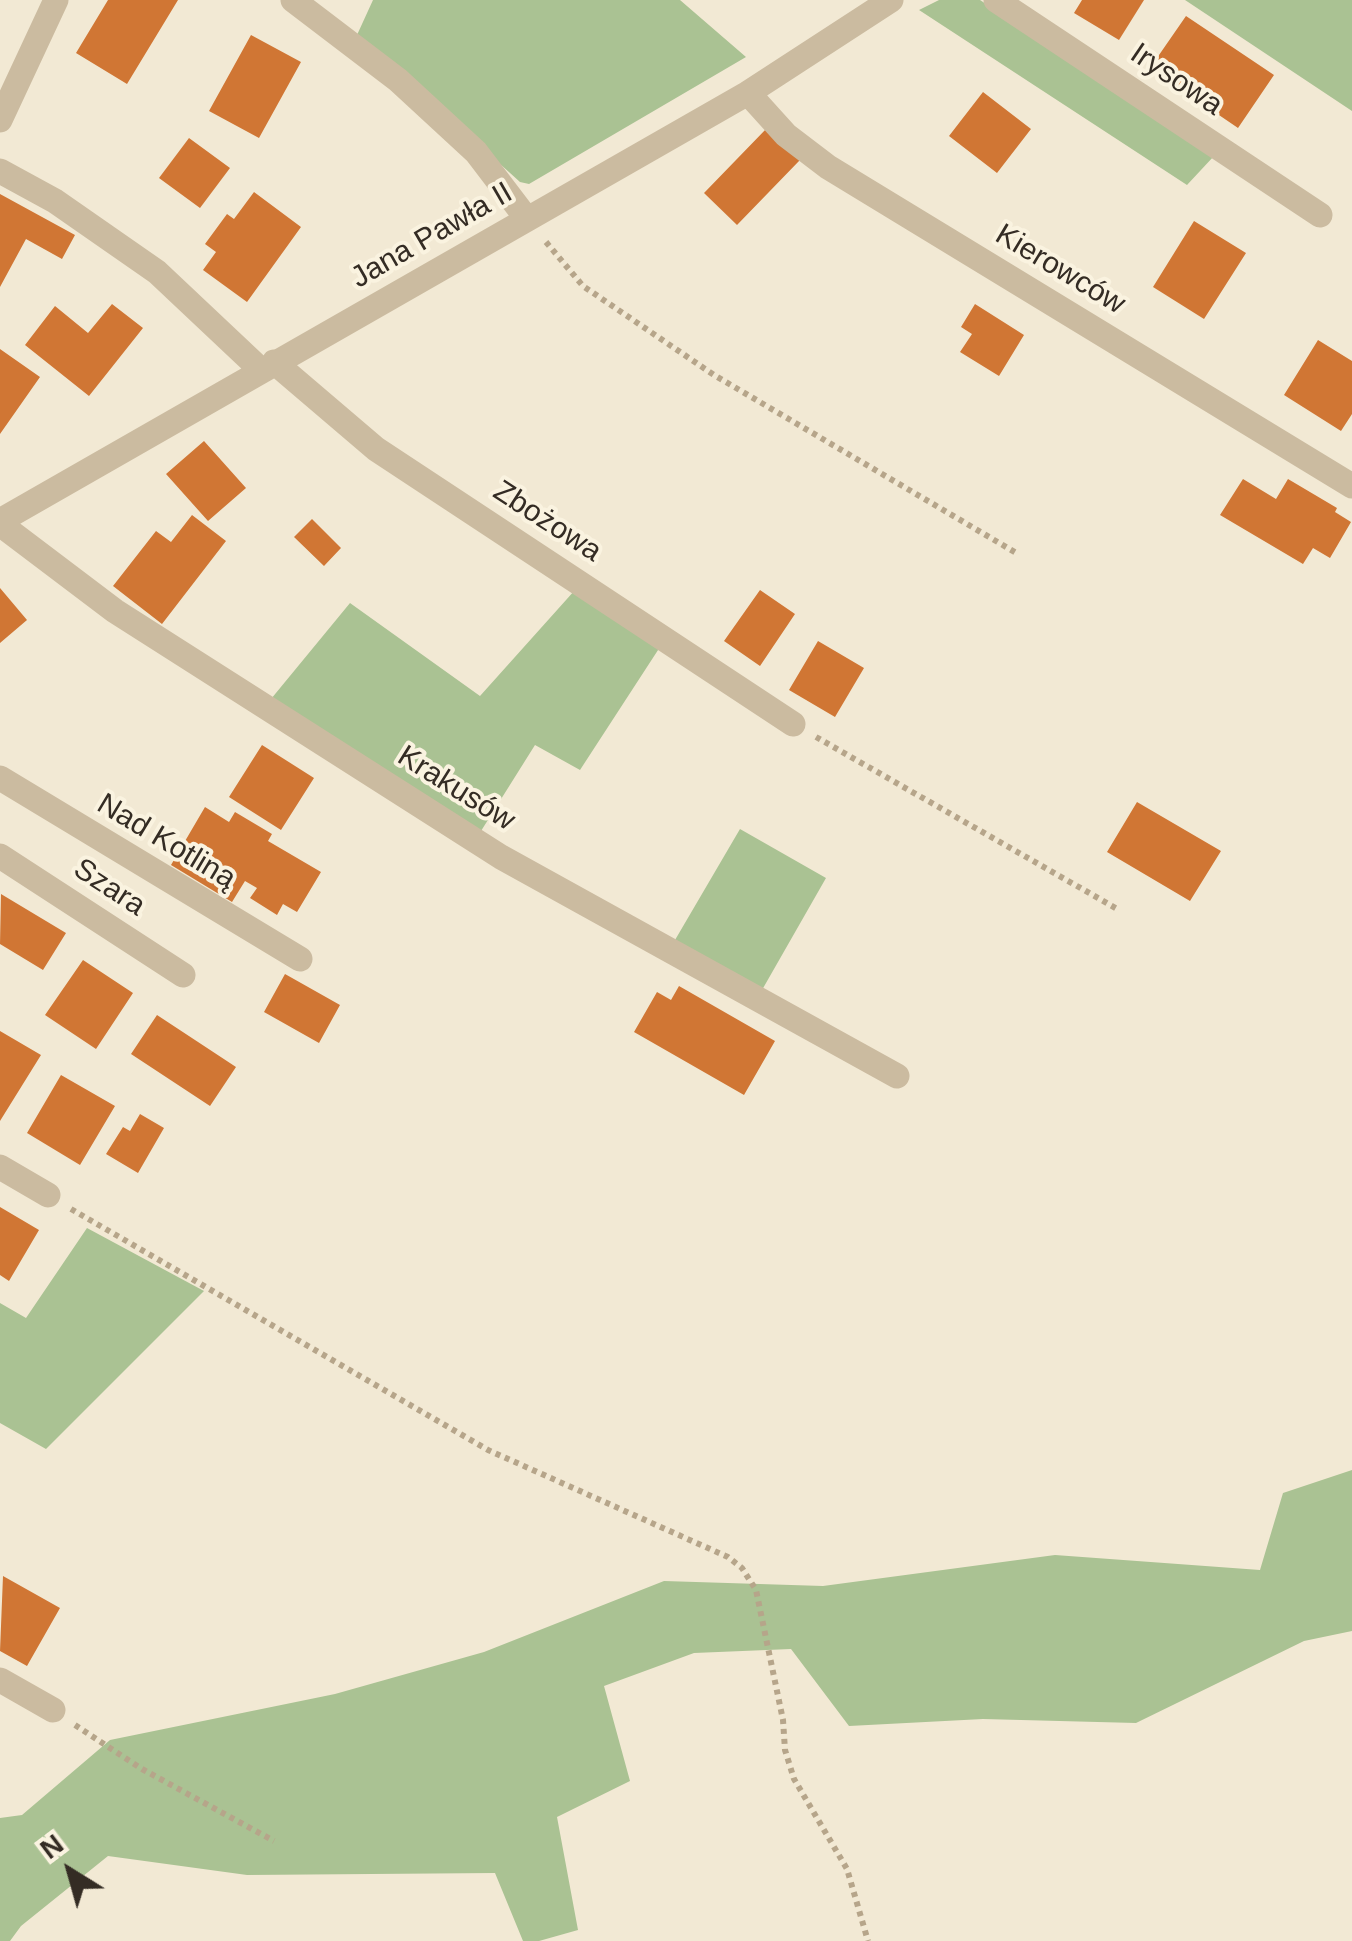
<!DOCTYPE html>
<html>
<head>
<meta charset="utf-8">
<style>
	body { margin:0 }
	#map { position:relative; width:1352px; height:1941px; overflow:hidden; background:#f2e9d4; font-family:Arial,sans-serif }
	canvas { display:block }
	.north { position:absolute; left:20px; top:1821px; width:100px; height:100px; -webkit-text-stroke:8px #faf3e0; paint-order:stroke; rotate:323deg; font-size:28px; font-weight:700; line-height:40px; text-align:center; color:#342c24 }
	.north::after { content:''; display:block; margin:auto; width:35px; height:45px; background:#342c24; clip-path:polygon(50% 0,100% 100%,50% 72%,0 100%) }
</style>
</head>
<body>
<div id="map">
<canvas width="1352" height="1941"></canvas>
<div class="north">N</div>
</div>
<script>
const ctx = document.querySelector('canvas').getContext('2d');
ctx.lineJoin = 'round';
function paint(path, color) { ctx.fillStyle = color; ctx.fill(path, 'evenodd'); }
function trace(path, color, width, dash) { ctx.strokeStyle = color; ctx.lineWidth = width; ctx.lineCap = dash ? 'butt' : 'round'; ctx.setLineDash(dash || []); ctx.stroke(path); }
function write(font, color, halo, rows, align = 'center') {
  ctx.font = font + ' Arial,sans-serif'; ctx.lineWidth = 8; ctx.setLineDash([]); ctx.textBaseline = 'middle'; ctx.strokeStyle = halo; ctx.fillStyle = color; for (const [text, x, y, turn = 0] of rows) {
    ctx.save(); ctx.translate(x, y); ctx.rotate((+turn || 0) * Math.PI / 180); ctx.textAlign = isNaN(turn) ? turn : align; if (halo) ctx.strokeText(text, 0, 0); ctx.fillText(text, 0, 0); ctx.restore();
  }
}
const green = new Path2D(`
	M 373,0 L 680,0 L 746,57 L 529,184 L 520,182 L 357,35 Z
	M 939,0 L 980,0 L 1214,156 L 1187,185 L 919,10 Z
	M 1185,0 L 1352,0 L 1352,111 Z
	M 575,590 L 660,647 L 580,770 L 535,745 L 481,831 L 271,699 L 350,603 L 480,696 Z
	M 740,829 L 826,878 L 762,990 L 675,940 Z
	M 87,1228 L 204,1291 L 46,1449 L 0,1423 L 0,1303 L 26,1318 Z
	M 1352,1470 L 1352,1631 L 1304,1641 L 1136,1723 L 983,1719 L 849,1726 L 791,1649 L 694,1653 L 604,1686 L 630,1781 L 557,1817 L 578,1930 L 539,1941 L 523,1941 L 495,1873 L 247,1875 L 108,1856 L 21,1926 L 10,1941 L 0,1941 L 0,1818 L 22,1815 L 110,1740 L 335,1694 L 484,1652 L 664,1581 L 823,1586 L 1055,1555 L 1260,1570 L 1283,1493 Z`);
const building = new Path2D(`
	M 108,0 L 178,0 L 127,84 L 76,53 Z
	M 1082,0 L 1144,0 L 1119,40 L 1074,13 Z
	M 1186,16 L 1274,75 L 1238,128 L 1150,68 Z
	M 251,35 L 301,62 L 259,138 L 209,111 Z
	M 983,92 L 1031,129 L 997,173 L 949,136 Z
	M 767,128 L 800,160 L 737,225 L 704,193 Z
	M 189,138 L 230,168 L 200,208 L 159,178 Z
	M 254,192 L 301,227 L 247,302 L 203,270 L 216,252 L 205,244 L 227,214 L 234,219 Z
	M 0,194 L 75,235 L 62,259 L 26,239 L 0,287 Z
	M 1194,221 L 1246,253 L 1204,319 L 1153,287 Z
	M 112,304 L 143,328 L 89,396 L 25,345 L 55,306 L 88,333 Z
	M 975,304 L 1024,335 L 999,376 L 960,352 L 972,334 L 961,327 Z
	M 1318,340 L 1352,361 L 1352,414 L 1341,431 L 1284,395 Z
	M 0,349 L 40,377 L 0,434 Z
	M 204,441 L 246,488 L 208,521 L 166,474 Z
	M 1243,479 L 1276,499 L 1288,479 L 1337,508 L 1335,512 L 1351,522 L 1330,558 L 1313,548 L 1303,564 L 1220,515 Z
	M 192,515 L 226,541 L 162,624 L 113,586 L 156,531 L 171,542 Z
	M 312,519 L 341,548 L 324,566 L 294,537 Z
	M 0,588 L 27,620 L 0,643 Z
	M 760,590 L 795,614 L 760,666 L 724,641 Z
	M 818,641 L 864,668 L 835,717 L 789,690 Z
	M 262,745 L 314,778 L 281,830 L 229,797 Z
	M 1137,802 L 1221,851 L 1190,901 L 1107,852 Z
	M 205,807 L 229,822 L 235,812 L 272,834 L 268,841 L 321,872 L 297,912 L 283,904 L 277,915 L 250,898 L 257,888 L 245,881 L 232,902 L 171,865 Z
	M 1,894 L 66,933 L 43,970 L 0,944 Z
	M 83,960 L 133,993 L 96,1049 L 45,1015 Z
	M 285,974 L 340,1005 L 319,1043 L 264,1012 Z
	M 679,986 L 775,1041 L 744,1095 L 634,1032 L 657,992 L 671,1000 Z
	M 157,1015 L 236,1067 L 210,1106 L 131,1054 Z
	M 0,1031 L 41,1055 L 0,1121 Z
	M 61,1075 L 115,1106 L 80,1165 L 27,1133 Z
	M 140,1114 L 164,1128 L 138,1173 L 106,1154 L 123,1127 L 130,1131 Z
	M 0,1207 L 39,1230 L 9,1281 L 0,1275 Z
	M 3,1576 L 60,1608 L 27,1666 L 0,1651 Z`);
const path = new Path2D(`
	M 546,242 L 583,286 L 714,375 L 1018,554
	M 816,737 L 1119,910
	M 71,1209 L 488,1450 L 728,1557 L 742,1568 L 756,1590 L 783,1720 L 785,1750 L 794,1779 L 847,1869 L 868,1941
	M 75,1725 L 142,1769 L 274,1841`);
const minor = new Path2D(`
	M 293,0 L 398,80 L 476,152 L 527,219
	M 996,0 L 1320,215
	M 748,93 L 786,135 L 828,167 L 1352,486
	M 0,120 L 56,0
	M 0,171 L 55,201 L 157,272 L 261,370
	M 274,362 L 376,449 L 793,724
	M 0,521 L 748,93 L 891,0
	M 0,524 L 115,611 L 501,857 L 897,1076
	M 0,778 L 300,959
	M 0,856 L 183,975
	M 0,1167 L 48,1195
	M 0,1680 L 53,1710`);
const streetNames = [
	["Irysowa",1176,80,34],
	["Jana Pawła II",432,236,-30],
	["Kierowców",1060,270,31],
	["Zbożowa",547,522,33],
	["Krakusów",456,789,32],
	["Nad Kotliną",166,842,31],
	["Szara",109,888,33]
];
paint(green, '#aac293');
paint(building, '#d07634');
trace(path, '#b6a58a', 6, [5, 5]);
trace(minor, '#cbbba0', 25);
write('30px', '#342c24', '#faf3e0', streetNames);
</script>
</body>
</html>
